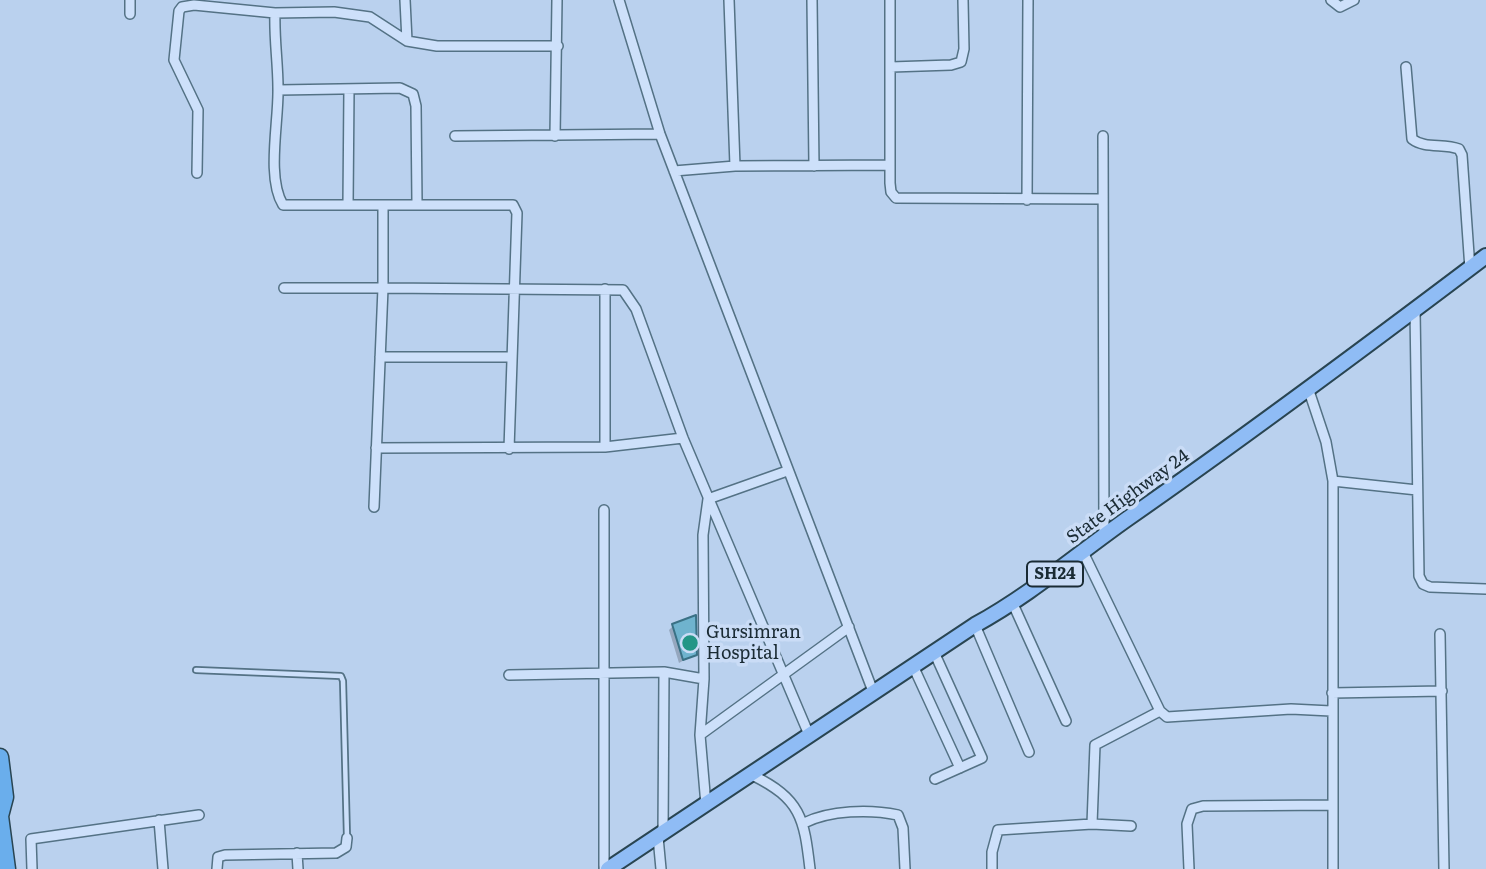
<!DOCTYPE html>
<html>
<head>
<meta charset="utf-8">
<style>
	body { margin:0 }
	canvas { display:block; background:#bad1ee }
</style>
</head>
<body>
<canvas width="1486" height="869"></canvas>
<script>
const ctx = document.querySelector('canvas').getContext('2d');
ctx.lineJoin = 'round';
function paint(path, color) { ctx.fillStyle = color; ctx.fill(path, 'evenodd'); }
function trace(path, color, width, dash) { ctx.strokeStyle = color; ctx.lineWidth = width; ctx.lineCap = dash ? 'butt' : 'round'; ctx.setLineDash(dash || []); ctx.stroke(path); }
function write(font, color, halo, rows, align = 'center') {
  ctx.font = font + ' Literata,serif'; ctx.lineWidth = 7; ctx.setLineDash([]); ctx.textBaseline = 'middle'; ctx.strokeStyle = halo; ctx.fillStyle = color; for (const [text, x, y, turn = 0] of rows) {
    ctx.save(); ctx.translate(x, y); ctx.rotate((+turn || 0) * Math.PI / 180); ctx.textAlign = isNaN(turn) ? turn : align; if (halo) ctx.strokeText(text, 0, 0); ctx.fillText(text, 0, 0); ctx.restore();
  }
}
const shadow = new Path2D(`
	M 673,626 L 695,654 L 679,663 L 669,630 Z`);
const building = new Path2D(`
	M 696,615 L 697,655 L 683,660 L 672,624 Z`);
const service = new Path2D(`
	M 196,670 L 341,676 L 343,681 L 347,837`);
const minor = new Path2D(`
	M 130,0 L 130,14
	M 405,0 L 407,41
	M 619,0 L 660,134 L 874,694
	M 729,0 L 735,166
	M 812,0 L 814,166
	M 890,0 L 890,183 L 891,192 L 896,198 L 1101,199
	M 1331,0 L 1340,7 L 1354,0
	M 891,67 L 951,65 L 961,62 L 964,49 L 963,0
	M 1406,67 L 1412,139 C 1425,149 1444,143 1459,149 L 1462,155 L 1470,269
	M 279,90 L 400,88 L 413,94 L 416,106 L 417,203
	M 455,136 L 660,134
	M 555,136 L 557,0
	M 1103,136 L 1104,536
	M 674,171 L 735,166 L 890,165
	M 197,173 L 198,110 L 174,60 L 179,11 L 182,7 L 194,5 L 275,13
	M 1027,200 L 1028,0
	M 348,205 L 349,89
	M 284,288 L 383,288 L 383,205
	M 605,289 L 605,447
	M 1415,310 L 1419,576 L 1423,584 L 1430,587 L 1486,589
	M 380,357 L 511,357
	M 1309,391 L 1326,442 L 1333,481 L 1333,869
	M 376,448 L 605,447 L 683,438
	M 509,449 L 517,213 L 513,205 L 283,205 C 266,177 279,121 278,88 C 278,63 274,38 275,13 L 334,12 L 370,17 L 407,41 L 437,46 L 558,46
	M 1333,481 L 1417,490
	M 374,507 L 383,288 L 623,290 L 636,309 L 683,438 L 810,737
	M 604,510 L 604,869
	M 1084,554 L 1160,711 L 1167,717 L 1291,709 L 1331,711
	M 1013,604 L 1066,721
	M 975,625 L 1029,752
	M 1440,634 L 1444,869
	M 934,652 L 982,758 L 935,779
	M 914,668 L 960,768
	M 509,675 L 664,672 L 704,679
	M 1332,693 L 1442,691
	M 700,735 L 849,627
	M 752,775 C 801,799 804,818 810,869
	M 706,805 L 700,735 L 704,679 L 703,535 L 708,499 L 787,471
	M 159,820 L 163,869
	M 804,823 C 830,810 870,809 898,815 L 903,828 L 905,869
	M 1092,824 L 1131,826
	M 663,834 L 664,672
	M 658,837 L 661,869
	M 297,853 L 298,869
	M 32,869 L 31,839 L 199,815
	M 217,869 L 218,857 L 225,855 L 336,853 L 346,847 L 347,838
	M 992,869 L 992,852 L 998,830 L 1092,824 L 1095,745 L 1160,711
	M 1189,869 L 1187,824 L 1192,809 L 1203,806 L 1333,805`);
const primary = new Path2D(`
	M 608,869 L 975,625 C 1030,595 1076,555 1127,519 C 1249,434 1367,346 1486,256`);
const trunk = new Path2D(`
	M 0,757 L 5,797 L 0,816
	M 0,816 L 7,869`);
const markers = [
	[690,643,9,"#239686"]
];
const shields = [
	[1055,574,56]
];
const shieldNames = [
	["SH24",1055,574]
];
const streetNames = [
	["State Highway 24",1128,497,-36]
];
const poiNames = [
	["Gursimran",706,633],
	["Hospital",706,654]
];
paint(shadow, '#0003');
paint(building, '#6fb3ce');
trace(building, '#3a7185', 2);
trace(service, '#547285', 8);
trace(minor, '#547285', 12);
trace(primary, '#294552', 18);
trace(trunk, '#294552', 19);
trace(service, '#cde0fa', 4.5);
trace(minor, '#cde0fa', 9);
trace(primary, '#8fbcf5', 14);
trace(trunk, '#6aaeec', 16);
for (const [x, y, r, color] of markers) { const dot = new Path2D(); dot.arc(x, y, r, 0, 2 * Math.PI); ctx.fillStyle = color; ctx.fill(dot); trace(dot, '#cadcf6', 2.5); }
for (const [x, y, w] of shields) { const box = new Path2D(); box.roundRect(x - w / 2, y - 12.5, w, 25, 5); ctx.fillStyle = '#cadcf6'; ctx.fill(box); trace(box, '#1a2b34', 2); }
write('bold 16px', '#1a2b34', null, shieldNames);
write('18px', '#1a2b34', '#cadcf6', streetNames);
write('18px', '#1a2b34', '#cadcf6', poiNames, 'left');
</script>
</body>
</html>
